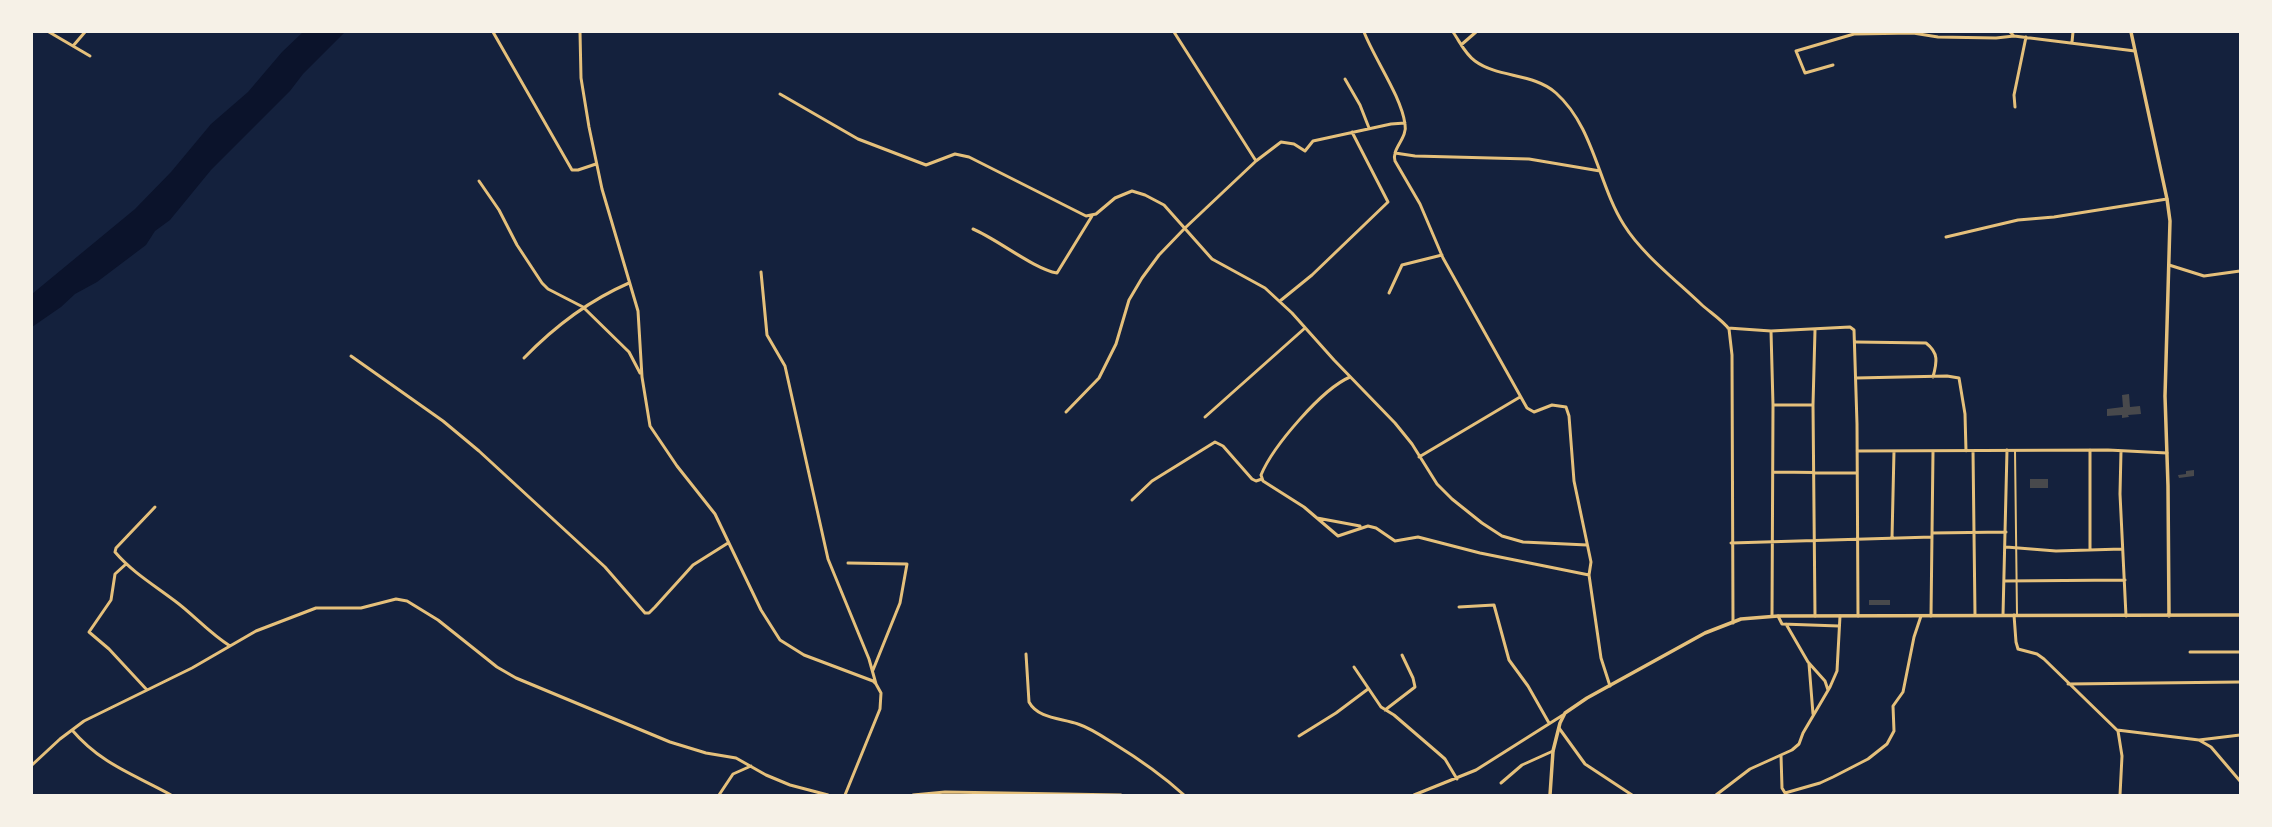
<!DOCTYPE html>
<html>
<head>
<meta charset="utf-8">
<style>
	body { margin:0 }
	#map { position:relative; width:2272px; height:827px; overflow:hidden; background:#14213d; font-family:"Source Sans 3",sans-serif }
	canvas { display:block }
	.frame { position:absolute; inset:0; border:33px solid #f6f1e7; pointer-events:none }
</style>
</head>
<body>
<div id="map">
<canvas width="2272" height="827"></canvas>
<div class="frame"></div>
</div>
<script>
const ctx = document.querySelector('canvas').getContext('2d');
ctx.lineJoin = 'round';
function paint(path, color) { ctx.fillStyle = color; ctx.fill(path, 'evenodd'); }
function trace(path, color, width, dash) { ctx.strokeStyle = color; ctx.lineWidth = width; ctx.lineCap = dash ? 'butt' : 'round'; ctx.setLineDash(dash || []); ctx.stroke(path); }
const water = new Path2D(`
	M 303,32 L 345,32 L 303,74 L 290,91 L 211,170 L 170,220 L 155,231 L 146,245 L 97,282 L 75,294 L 61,307 L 32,327 L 32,294 L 135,209 L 171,172 L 211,124 L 248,92 L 282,52 Z`);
const building = new Path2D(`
	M 2129,394 L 2130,407 L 2140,406 L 2141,414 L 2128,415 L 2129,417 L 2122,418 L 2122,415 L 2107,416 L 2107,409 L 2123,407 L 2122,395 Z
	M 2194,470 L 2194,476 L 2179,478 L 2178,475 L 2186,474 L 2186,471 Z
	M 2030,479 L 2048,479 L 2048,488 L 2030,488 Z
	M 1869,600 L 1890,600 L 1890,605 L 1869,605 Z`);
const pedestrian = new Path2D(`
	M 2015,450 L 2017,615`);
const minor = new Path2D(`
	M 49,32 L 90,56
	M 493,32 L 572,170 L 578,170 L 596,164
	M 580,32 L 581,78 L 589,127 L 602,189 L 638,311 L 642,377 L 650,426 L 677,466 L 715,514 L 761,610 L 780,640 L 804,655 L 873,681 L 876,684 L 881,693 L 880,709 L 845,795
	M 1174,32 L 1256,161
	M 1364,32 C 1375,60 1401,96 1405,124 C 1408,138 1391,149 1395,161 L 1420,204 L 1443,258 L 1527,408 L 1534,412 L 1552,405 L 1566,407 L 1569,416 L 1574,481 L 1591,562 L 1589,575 L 1601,658 L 1610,686
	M 1453,32 C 1460,42 1465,54 1475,61 C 1498,78 1534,73 1556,93 C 1594,127 1598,184 1624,225 C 1642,254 1677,281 1702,305 C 1711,313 1722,320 1729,329 L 1732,355 L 1733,623
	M 2010,32 L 2014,36 L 2135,51
	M 2072,42 L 2073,32
	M 1461,45 L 1476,32
	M 73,46 L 85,32
	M 1833,65 L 1805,73 L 1796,51 L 1854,34 L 1913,33 L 1938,37 L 1996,38 L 2014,36
	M 1345,79 L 1360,105 L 1369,128
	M 780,94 L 858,139 L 926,165 L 955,154 L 969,157 L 1086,216 L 1096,214 L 1115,198 L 1132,191 L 1145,195 L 1164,205 L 1212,259 L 1265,288 L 1292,313 L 1334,360 L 1395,423 L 1412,444 L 1437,484 L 1452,499 L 1482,523 L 1502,536 L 1523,542 L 1587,545
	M 2015,107 L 2014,95 L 2026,37
	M 1395,153 L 1415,156 L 1529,159 L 1600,171
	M 479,181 L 499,210 L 517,245 L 542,283 L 548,289 L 583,307 L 629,352 L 640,373
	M 973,229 C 997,239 1034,269 1057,273 L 1092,216
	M 1946,237 L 2018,220 L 2054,217 L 2167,199
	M 2169,265 L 2204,276 L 2240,271
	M 761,272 L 767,335 L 785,366 L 828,559 L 869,659 L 876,684
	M 1389,293 L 1402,265 L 1442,255
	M 1280,301 L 1312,275 L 1388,202 L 1352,132
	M 1728,328 L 1771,331 L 1850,327 L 1854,330 L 1857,424 L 1858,616
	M 1771,331 L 1773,405 L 1772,616
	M 1856,342 L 1926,343 C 1939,353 1937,362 1933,377
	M 351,356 L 443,421 L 479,451 L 605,567 L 645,613 L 649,613 L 655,607 L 693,565 L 728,543
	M 524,358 C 554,327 590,300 629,283
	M 1350,377 C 1322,389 1273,446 1261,475 L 1263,481 L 1304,507 L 1338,536 L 1368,526 L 1376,528 L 1395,541 L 1418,537 L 1480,553 L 1589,575
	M 1856,378 L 1947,376 L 1959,378 L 1965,414 L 1966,451
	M 1773,405 L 1813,405
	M 1066,412 L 1099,378 L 1116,344 L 1129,300 L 1142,278 L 1159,255 L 1185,228 L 1256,161 L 1281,142 L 1294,144 L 1305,151 L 1313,141 L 1391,124 L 1405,123
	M 1205,417 L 1305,328
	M 2090,450 L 2090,550
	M 1857,451 L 2108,450 L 2167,453
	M 1973,451 L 1975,615
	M 2121,451 L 2120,494 L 2126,616
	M 1419,457 L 1520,397
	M 1773,472 L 1857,473
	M 1132,500 L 1152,481 L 1215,442 L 1223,446 L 1252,479 L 1256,481 L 1262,479
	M 155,507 L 116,548 L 115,552 C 132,572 154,585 175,601 C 194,615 209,633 230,646
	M 1317,518 L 1360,526
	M 1932,533 L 2006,532
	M 1892,538 L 1894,451
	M 1731,543 L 1932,537
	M 2006,547 L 2056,551 L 2122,549
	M 848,563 L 907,564 L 900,603 L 873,670
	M 126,564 L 115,574 L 111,600 L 89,632 L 109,649 L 147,690
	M 2004,581 L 2125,580
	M 1459,607 L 1494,605 L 1509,660 L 1528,686 L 1549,723
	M 2003,615 L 2007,450
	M 2014,615 L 2016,642 L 2018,649 L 2037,654 L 2044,659 L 2118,731 L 2122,756 L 2120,795
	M 1778,616 L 1782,624 L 1839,626
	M 1815,616 L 1813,405 L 1815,330
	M 1931,616 L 1933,452
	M 1786,624 L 1808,662 L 1825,681 L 1828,690
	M 2190,652 L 2240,652
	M 1026,654 L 1029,702 C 1038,719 1062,718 1078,724 C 1090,728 1102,736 1113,743 C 1139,759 1162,775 1184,795
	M 1809,664 L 1813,714
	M 1354,667 L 1381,707 L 1394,715 L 1437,752 L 1445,759 L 1457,779
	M 2068,684 L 2240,682
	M 1385,710 L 1415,687 L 1413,678 L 1402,655
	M 1559,728 L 1585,764 L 1632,795
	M 72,730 C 101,764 133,774 171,795
	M 2117,730 L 2199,740 L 2211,747 L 2240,781
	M 1299,736 L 1336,713 L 1368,689
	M 2199,740 L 2240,735
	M 1781,755 L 1782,788 L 1785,793 L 1820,783 L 1833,777 L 1868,759 L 1887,744 L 1894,731 L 1893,706 L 1903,692 L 1914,637 L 1921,616
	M 32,765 L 60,739 L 84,721 L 192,668 L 256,631 L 316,608 L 361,608 L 396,599 L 407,601 L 438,620 L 497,667 L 516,678 L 670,742 L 706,753 L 736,758 L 766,775 L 790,785 L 828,795
	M 1501,783 L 1522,765 L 1553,751
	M 719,795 L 733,774 L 751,766
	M 913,795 L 945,792 L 1121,795
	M 1414,795 L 1476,770 L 1563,715
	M 1716,795 L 1750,769 L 1792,750 L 1799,744 L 1803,733 L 1830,687 L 1837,671 L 1840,616`);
const tertiary = new Path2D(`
	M 2131,32 L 2167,199 L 2170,221 L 2165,396 L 2168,486 L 2169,616
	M 1550,795 L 1553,751 L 1560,723 L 1565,713 L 1587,698 L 1705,633 L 1741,619 L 1778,616 L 2240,615`);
paint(water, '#0b132b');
paint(building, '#48494c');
trace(pedestrian, '#e5c07b', 2);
trace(minor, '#e5c07b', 3);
trace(tertiary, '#e5c07b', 3.5);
</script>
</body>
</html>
